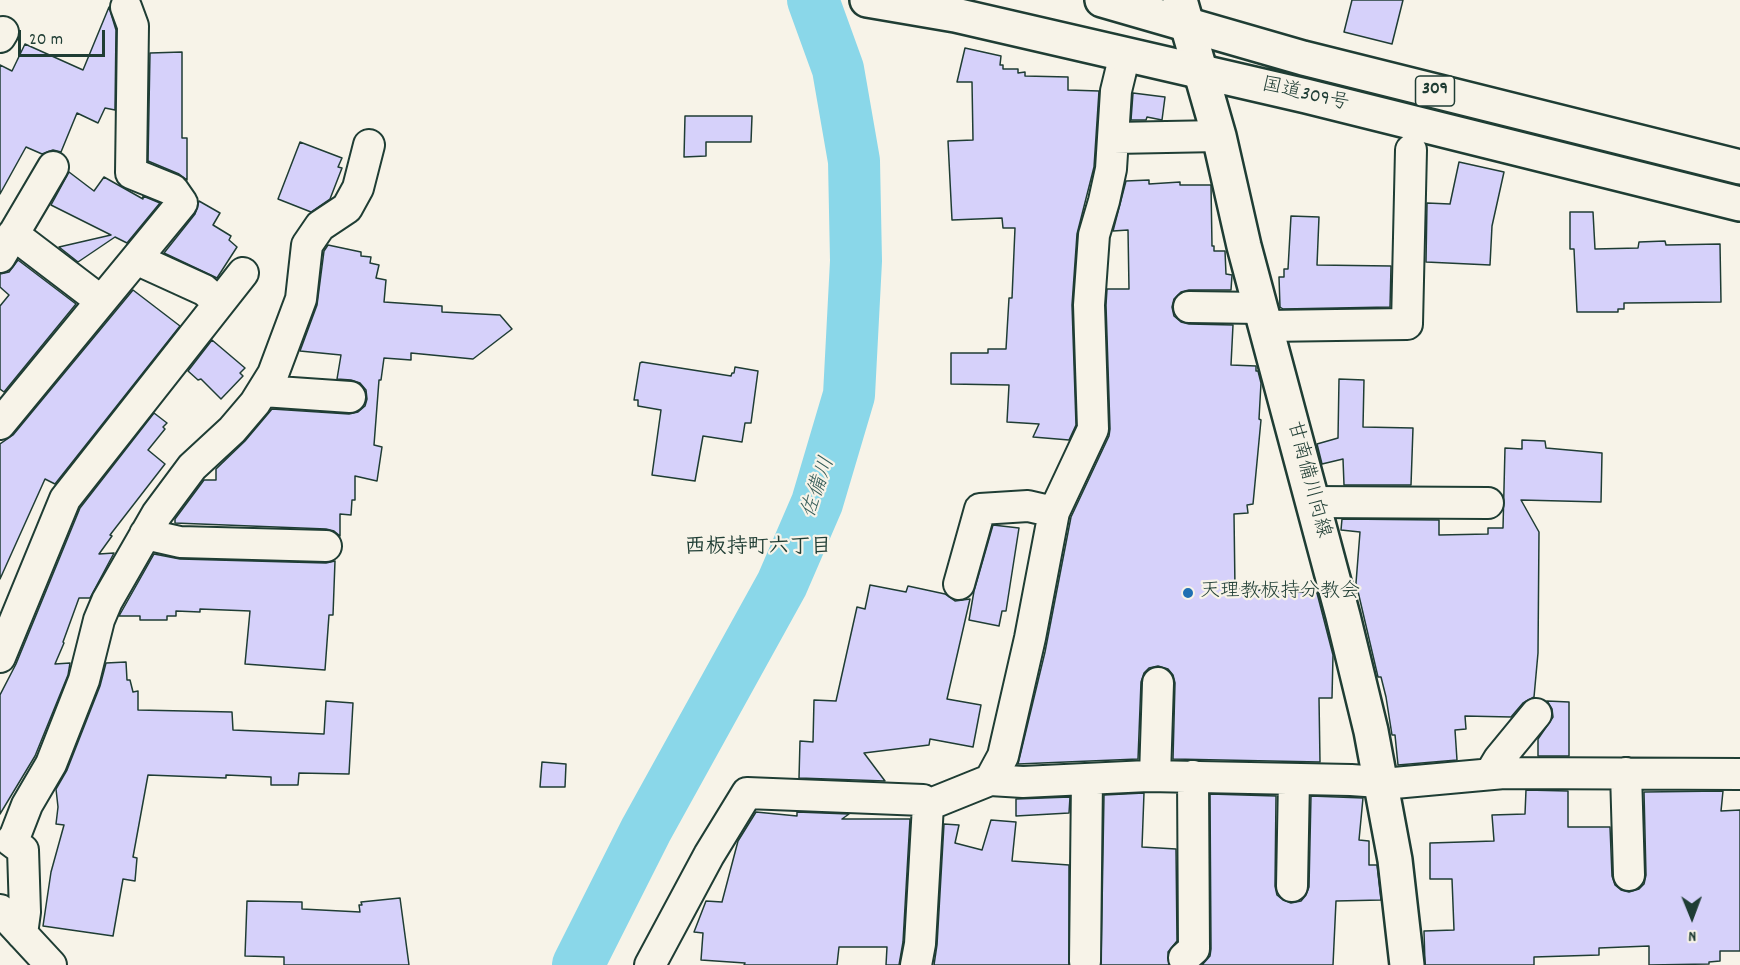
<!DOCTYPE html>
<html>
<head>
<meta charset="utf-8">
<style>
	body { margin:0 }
	#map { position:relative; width:1740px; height:965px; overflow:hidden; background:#f7f3e8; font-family:Dekko,sans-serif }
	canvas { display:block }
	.north { position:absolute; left:1662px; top:887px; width:60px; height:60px; -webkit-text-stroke:4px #f7f3e8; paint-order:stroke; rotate:179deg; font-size:16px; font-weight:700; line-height:24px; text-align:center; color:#1f3d34 }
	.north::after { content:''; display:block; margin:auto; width:21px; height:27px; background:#1f3d34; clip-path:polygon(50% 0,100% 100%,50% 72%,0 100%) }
	.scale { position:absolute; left:18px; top:30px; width:87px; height:27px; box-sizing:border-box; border:3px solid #1f3d34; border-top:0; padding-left:8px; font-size:18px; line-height:21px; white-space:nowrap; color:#1f3d34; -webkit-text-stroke:4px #f7f3e8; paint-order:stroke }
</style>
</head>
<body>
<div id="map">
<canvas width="1740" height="965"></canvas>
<div class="north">N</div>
<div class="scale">20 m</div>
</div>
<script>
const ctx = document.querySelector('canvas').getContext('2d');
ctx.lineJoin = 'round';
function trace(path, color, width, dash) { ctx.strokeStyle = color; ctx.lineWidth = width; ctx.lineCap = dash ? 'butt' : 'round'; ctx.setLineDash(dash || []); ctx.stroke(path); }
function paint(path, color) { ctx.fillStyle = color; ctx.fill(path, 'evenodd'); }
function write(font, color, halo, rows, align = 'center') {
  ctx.font = font + ' Dekko,"Klee One",sans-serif'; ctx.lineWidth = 4.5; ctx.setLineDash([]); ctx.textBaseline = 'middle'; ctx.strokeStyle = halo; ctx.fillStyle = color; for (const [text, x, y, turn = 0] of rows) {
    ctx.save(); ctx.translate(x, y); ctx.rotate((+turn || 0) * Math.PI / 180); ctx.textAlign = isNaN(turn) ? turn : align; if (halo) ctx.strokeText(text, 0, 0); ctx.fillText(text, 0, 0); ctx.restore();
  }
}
const river = new Path2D(`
	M 578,965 L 646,830 L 782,584 L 817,503 L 849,395 L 856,261 L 854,161 L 838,69 L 813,0`);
const building = new Path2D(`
	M 1352,0 L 1403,0 L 1392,44 L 1344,32 Z
	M 109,7 L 116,30 L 115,110 L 105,108 L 98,123 L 77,113 L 61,152 L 53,150 L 42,154 L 26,147 L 0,194 L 0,65 L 12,71 L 25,44 L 83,70 Z
	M 965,48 L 1001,56 L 1000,65 L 1003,65 L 1003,69 L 1018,69 L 1018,73 L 1025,72 L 1025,76 L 1068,77 L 1068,90 L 1099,91 L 1094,167 L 1077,234 L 1072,305 L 1076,425 L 1069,440 L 1033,437 L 1039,424 L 1007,422 L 1009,385 L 951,384 L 951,353 L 988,353 L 988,349 L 1006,349 L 1009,298 L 1012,298 L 1015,228 L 1003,228 L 1002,218 L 952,220 L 948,141 L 973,140 L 972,82 L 957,82 Z
	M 182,52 L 182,138 L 187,138 L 187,180 L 179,174 L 148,161 L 150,53 Z
	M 1133,93 L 1165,97 L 1162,120 L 1147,117 L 1146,120 L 1131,120 Z
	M 685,116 L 752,116 L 751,142 L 706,142 L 706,156 L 684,157 Z
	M 300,142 L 342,158 L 338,167 L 342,168 L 330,199 L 311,212 L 278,199 Z
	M 1459,162 L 1504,172 L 1492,226 L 1490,265 L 1426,262 L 1427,203 L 1450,204 Z
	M 69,172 L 94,191 L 104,177 L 143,199 L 143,196 L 160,203 L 127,243 L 115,237 L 78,262 L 59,247 L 111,235 L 51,205 Z
	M 1149,180 L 1149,184 L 1180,182 L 1180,185 L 1211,185 L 1212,246 L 1214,246 L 1214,251 L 1225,251 L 1226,274 L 1232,275 L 1231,290 L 1189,290 L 1181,292 L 1174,299 L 1172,307 L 1174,316 L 1181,322 L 1189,324 L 1233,325 L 1231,365 L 1256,366 L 1256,371 L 1258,371 L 1261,383 L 1259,419 L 1261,420 L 1253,504 L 1247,505 L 1248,513 L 1234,514 L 1235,589 L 1317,593 L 1333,655 L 1332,698 L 1319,698 L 1320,762 L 1173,759 L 1175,683 L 1173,675 L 1168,669 L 1158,666 L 1149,668 L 1144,673 L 1141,682 L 1138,759 L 1018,764 L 1045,652 L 1071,517 L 1109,436 L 1110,429 L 1106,305 L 1107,289 L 1129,289 L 1128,230 L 1113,231 L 1126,181 Z
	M 199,201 L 220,213 L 213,225 L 231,236 L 229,240 L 237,247 L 217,278 L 164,253 L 195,214 Z
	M 1570,212 L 1593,212 L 1595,249 L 1638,248 L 1639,242 L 1665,241 L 1666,245 L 1720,244 L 1721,302 L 1624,303 L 1624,309 L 1618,309 L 1618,312 L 1577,312 L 1574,249 L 1570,249 Z
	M 1291,216 L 1319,217 L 1317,265 L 1391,266 L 1390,307 L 1283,309 L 1280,307 L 1279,277 L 1284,277 L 1284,269 L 1288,269 Z
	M 328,245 L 361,252 L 361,256 L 371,257 L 370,263 L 379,265 L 376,278 L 386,280 L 384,302 L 442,306 L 442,312 L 500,315 L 512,329 L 473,359 L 411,353 L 411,360 L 384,358 L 381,380 L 379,380 L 374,445 L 382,447 L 377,481 L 355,476 L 355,500 L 352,500 L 351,515 L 340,514 L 340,536 L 334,531 L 326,529 L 175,523 L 175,519 L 204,480 L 216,480 L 216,469 L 245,441 L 272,409 L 349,414 L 358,412 L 365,406 L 367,399 L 366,390 L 360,383 L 351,380 L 337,379 L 341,355 L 300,351 L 317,305 L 324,251 Z
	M 18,260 L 76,304 L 4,392 L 0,389 L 0,306 L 9,295 L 0,287 L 0,274 L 9,272 Z
	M 133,290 L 180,326 L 55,484 L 45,479 L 0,579 L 0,444 L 13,435 Z
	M 212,340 L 245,368 L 240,373 L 243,376 L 221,399 L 201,379 L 198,380 L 188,371 Z
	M 642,362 L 731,376 L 732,373 L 734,373 L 735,367 L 758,371 L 751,423 L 745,423 L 742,442 L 703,436 L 695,481 L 652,475 L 661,410 L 638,406 L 638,400 L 634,400 L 640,363 Z
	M 1339,379 L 1364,380 L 1363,427 L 1413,428 L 1411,485 L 1344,485 L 1343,459 L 1322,464 L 1317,444 L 1338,438 Z
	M 154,413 L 167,423 L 163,427 L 165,429 L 148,450 L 165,464 L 110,535 L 112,536 L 99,554 L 114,553 L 90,598 L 79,598 L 63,642 L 64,643 L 55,664 L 70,663 L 68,675 L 35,756 L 0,814 L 0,695 L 16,664 L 80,508 Z
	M 1522,440 L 1545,441 L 1546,448 L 1602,453 L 1601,502 L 1521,500 L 1539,532 L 1538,653 L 1534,697 L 1523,703 L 1511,717 L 1465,716 L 1466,729 L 1455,730 L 1457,760 L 1398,765 L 1395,735 L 1392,735 L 1386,697 L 1381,677 L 1378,677 L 1356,583 L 1360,532 L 1341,530 L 1342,519 L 1439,520 L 1439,535 L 1488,534 L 1488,528 L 1503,528 L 1505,448 L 1522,449 Z
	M 993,525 L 1019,528 L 1006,611 L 1002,611 L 999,626 L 969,620 L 974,591 Z
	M 154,554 L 180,559 L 326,563 L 335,561 L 333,615 L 329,615 L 325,670 L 245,664 L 250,611 L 200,609 L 200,612 L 176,611 L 176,616 L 167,616 L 167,620 L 140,620 L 140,616 L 119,616 Z
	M 870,585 L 906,592 L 908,586 L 945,594 L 955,601 L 970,599 L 947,699 L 981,705 L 973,747 L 930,739 L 929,745 L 864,753 L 885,781 L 799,778 L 800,741 L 813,742 L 814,700 L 836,701 L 857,607 L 865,609 Z
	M 126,662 L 127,680 L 130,680 L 133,692 L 138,691 L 138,710 L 232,712 L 233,730 L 324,734 L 326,701 L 353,703 L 349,774 L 299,773 L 298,785 L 271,785 L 271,777 L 226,775 L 226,778 L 148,775 L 133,857 L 137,858 L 135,881 L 123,879 L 113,936 L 43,926 L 51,872 L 64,825 L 56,824 L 58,807 L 56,789 L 67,770 L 100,686 L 106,663 Z
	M 1547,701 L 1569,702 L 1569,756 L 1538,756 L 1538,739 L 1553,717 L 1552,709 Z
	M 542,762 L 566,764 L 565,787 L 540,787 Z
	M 1526,790 L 1568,791 L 1568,827 L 1610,827 L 1612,876 L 1615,885 L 1621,890 L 1629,892 L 1639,889 L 1644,884 L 1646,875 L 1644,792 L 1723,791 L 1721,811 L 1740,810 L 1740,951 L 1720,951 L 1720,961 L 1709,962 L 1709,964 L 1649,965 L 1649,946 L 1599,948 L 1599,955 L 1534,957 L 1534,965 L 1425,965 L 1424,931 L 1454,930 L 1452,879 L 1430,879 L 1430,843 L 1494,841 L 1492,815 L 1525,814 Z
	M 1144,793 L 1142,847 L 1176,849 L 1177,941 L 1168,952 L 1169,965 L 1101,965 L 1104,795 Z
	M 1210,794 L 1276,796 L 1275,886 L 1277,895 L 1283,900 L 1291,903 L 1301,901 L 1306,895 L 1309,887 L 1311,796 L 1363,798 L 1359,840 L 1369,841 L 1369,865 L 1377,865 L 1381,900 L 1336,901 L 1333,965 L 1202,965 L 1210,956 L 1211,949 Z
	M 1070,797 L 1069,813 L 1016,816 L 1016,799 Z
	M 756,812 L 797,816 L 797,812 L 849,814 L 842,819 L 910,819 L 903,942 L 899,965 L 886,965 L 887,947 L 839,947 L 837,965 L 744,965 L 745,963 L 701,960 L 703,933 L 694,932 L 706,901 L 722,902 L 738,841 Z
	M 991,820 L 1016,822 L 1012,861 L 1069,865 L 1069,965 L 934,965 L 937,945 L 944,824 L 959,825 L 955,843 L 982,850 Z
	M 400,898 L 409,965 L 284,965 L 284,957 L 245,956 L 247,901 L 302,902 L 302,909 L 360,912 L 359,905 L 362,905 L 361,902 Z`);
const minor = new Path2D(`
	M 0,37 L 3,32
	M 1114,138 L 1219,136
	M 13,234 L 101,301
	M 0,257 L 53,167
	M 136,259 L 204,290 L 219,303
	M 1189,307 L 1261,308
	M 1266,326 L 1407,324 L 1411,150
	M 263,391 L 350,397
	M 0,424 L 182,203 L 173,190 L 131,173 L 133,26 L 126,7
	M 1313,502 L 1488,503
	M 145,534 L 180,542 L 326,546
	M 959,584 L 980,509 L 1028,506 L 1054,512
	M 0,657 L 65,499 L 243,273
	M 1626,773 L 1629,875
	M 1490,774 L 1499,759 L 1536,714
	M 1155,776 L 1158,683
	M 990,780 L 1003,756 L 1030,638 L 1054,512 L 1093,429 L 1089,305 L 1094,235 L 1104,201 L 1111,169 L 1116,91 L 1125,54
	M 928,805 L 990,780 L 1023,782 L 1148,776 L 1351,780 L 1394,783 L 1504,773 L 1740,774
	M 1292,886 L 1294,779
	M 0,910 L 51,965
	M 22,934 L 25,912 L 23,850 L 11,841 L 15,836 L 27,805 L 51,764 L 84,680 L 99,620 L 107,601 L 157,514 L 192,467 L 232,430 L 255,403 L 273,374 L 301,299 L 307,245 L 320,226 L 347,208 L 358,188 L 369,145
	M 1184,958 L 1194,949 L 1193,776
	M 1085,961 L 1087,779
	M 650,965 L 709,855 L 747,793 L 923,800 L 928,805
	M 916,965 L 920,944 L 928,805`);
const major = new Path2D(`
	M 1180,0 L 1219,136 L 1244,246 L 1343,616 L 1371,731 L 1395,860 L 1407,965`);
const highway = new Path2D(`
	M 867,0 L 955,15 L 1306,96 L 1740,204
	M 1102,0 L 1303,58 L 1740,167`);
const markers = [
	[1188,593,6,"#1f6fb2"]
];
const shields = [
	[1435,91,39]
];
const shieldNames = [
	["309",1435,91]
];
const streetNames = [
	["国道309号",1305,96,13],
	["甘南備川向線",1307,480,75]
];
const poiNames = [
	["天理教板持分教会",1200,593]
];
const waterNames = [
	["佐備川",820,488,-71]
];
const neighbourhoodNames = [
	["西板持町六丁目",758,549]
];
trace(river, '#8ad7e9', 52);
paint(building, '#d6d1fa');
trace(building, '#1f3d34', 1.5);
trace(minor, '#1f3d34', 34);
trace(major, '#1f3d34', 38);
trace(highway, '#1f3d34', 38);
trace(minor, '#f7f3e8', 30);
trace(major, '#f7f3e8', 33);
trace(highway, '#f7f3e8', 33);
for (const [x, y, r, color] of markers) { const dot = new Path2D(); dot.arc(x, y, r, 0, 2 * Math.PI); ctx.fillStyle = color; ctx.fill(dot); trace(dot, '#f7f3e8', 2); }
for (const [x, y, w] of shields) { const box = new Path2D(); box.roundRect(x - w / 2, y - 15, w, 30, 4.5); ctx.fillStyle = '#f7f3e8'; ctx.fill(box); trace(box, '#1f3d34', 1.5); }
write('bold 18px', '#1f3d34', null, shieldNames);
write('20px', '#1f3d34', '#f7f3e8', streetNames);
write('20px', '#1f3d34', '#f7f3e8', poiNames, 'left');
write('italic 21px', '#345c58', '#f7f3e8', waterNames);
write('bold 21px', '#1f3d34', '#f7f3e8', neighbourhoodNames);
</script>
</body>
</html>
